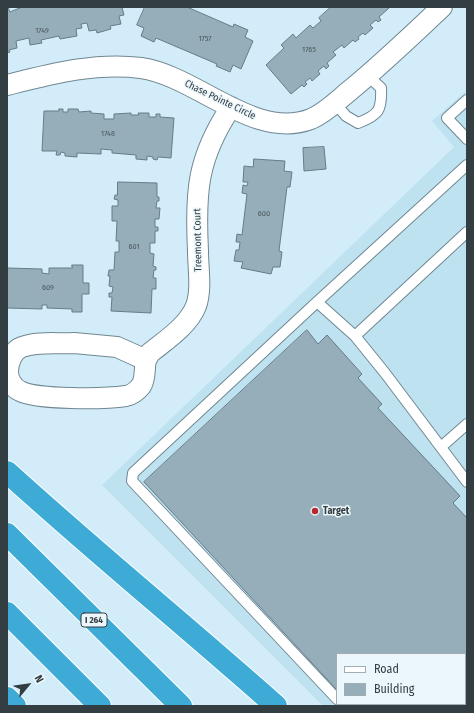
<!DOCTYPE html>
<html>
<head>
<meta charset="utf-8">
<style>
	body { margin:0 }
	#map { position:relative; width:474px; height:713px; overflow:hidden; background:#d2edf9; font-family:"Fira Sans Condensed",sans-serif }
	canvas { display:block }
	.frame { position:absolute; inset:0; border:8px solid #333e42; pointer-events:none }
	.legend { position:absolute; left:336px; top:653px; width:130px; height:52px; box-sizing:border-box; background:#ecf7fc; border:1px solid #a2adb2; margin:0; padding:5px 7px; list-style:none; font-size:12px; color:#333e42 }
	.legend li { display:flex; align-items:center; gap:8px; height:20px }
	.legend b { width:20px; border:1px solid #a2adb2 }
	.north { position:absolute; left:8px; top:665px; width:40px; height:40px; -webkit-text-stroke:3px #ecf7fc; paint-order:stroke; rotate:61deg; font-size:11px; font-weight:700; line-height:16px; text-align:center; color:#333e42 }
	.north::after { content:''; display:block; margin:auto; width:14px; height:18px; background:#333e42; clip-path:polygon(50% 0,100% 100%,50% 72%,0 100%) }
</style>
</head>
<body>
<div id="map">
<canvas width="474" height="713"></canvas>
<div class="frame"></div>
<ul class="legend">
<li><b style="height:5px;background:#fff"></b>Road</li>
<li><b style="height:11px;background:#95aeb9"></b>Building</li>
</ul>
<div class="north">N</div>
</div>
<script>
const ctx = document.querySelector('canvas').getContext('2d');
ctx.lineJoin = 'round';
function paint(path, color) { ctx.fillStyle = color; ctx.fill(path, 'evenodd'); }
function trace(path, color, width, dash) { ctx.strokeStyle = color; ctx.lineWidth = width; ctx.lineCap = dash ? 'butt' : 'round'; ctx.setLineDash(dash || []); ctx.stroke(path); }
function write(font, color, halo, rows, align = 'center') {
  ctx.font = font + ' "Fira Sans Condensed",sans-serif'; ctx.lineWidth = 3; ctx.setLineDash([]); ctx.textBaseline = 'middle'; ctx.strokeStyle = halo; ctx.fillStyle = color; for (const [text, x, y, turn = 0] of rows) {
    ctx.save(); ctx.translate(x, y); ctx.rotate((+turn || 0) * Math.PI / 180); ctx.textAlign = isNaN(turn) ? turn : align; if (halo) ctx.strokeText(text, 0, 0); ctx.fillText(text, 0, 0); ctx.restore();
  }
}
const built = new Path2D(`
	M 467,90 L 467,706 L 323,706 L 102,485 L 454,147 L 432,121 ZM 337,654 L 465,654 L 465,704 L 337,704 Z`);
const building = new Path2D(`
	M 7,7 L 8,7 L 10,12 L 22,7 L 122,7 L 124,15 L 119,16 L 121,24 L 110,26 L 111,29 L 97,33 L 96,30 L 89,31 L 87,23 L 81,24 L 82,28 L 76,29 L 77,36 L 60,39 L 59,36 L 41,40 L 42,43 L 30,45 L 29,38 L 16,41 L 17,48 L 9,50 L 10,52 L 7,53 Z
	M 145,7 L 187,7 L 233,27 L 234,24 L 248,30 L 245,37 L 253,41 L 241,69 L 233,65 L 230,72 L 216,66 L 217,64 L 156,38 L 154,42 L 141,36 L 144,28 L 137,25 Z
	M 331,7 L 387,7 L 389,8 L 379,17 L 381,20 L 378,22 L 376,20 L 370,25 L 373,28 L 365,35 L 363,33 L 358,37 L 359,39 L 355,42 L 353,40 L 344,48 L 342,45 L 333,52 L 336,55 L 327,63 L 329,66 L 326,69 L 324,66 L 318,71 L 320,74 L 312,81 L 310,78 L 305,82 L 307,84 L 304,87 L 302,85 L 291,94 L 266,65 L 284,48 L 281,45 L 293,34 L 296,38 L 310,25 L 313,28 L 321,21 L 319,18 Z
	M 59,109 L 63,109 L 63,112 L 68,112 L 68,109 L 78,109 L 79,112 L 91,111 L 91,113 L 104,114 L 104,119 L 114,119 L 114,114 L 131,113 L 131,115 L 139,115 L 138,113 L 149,113 L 149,117 L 156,117 L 156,114 L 160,114 L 160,117 L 174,118 L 171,158 L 158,157 L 157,160 L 153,159 L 153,157 L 147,156 L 147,160 L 136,159 L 136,155 L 112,153 L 112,150 L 101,149 L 101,154 L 77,153 L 77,157 L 65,156 L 65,153 L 61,152 L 60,155 L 56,155 L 57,151 L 42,151 L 44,111 L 59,111 Z
	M 324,147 L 326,169 L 304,171 L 303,148 Z
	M 254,159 L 285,161 L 284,171 L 292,172 L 290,187 L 287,187 L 279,251 L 282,252 L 280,267 L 273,267 L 271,274 L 241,268 L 243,262 L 234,261 L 236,250 L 239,250 L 240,242 L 236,242 L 237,234 L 242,235 L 247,194 L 242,193 L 243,185 L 247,186 L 248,182 L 243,182 L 244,166 L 253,167 Z
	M 118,182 L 157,183 L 157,197 L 159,197 L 159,201 L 157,201 L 156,208 L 160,208 L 159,219 L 155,219 L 155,227 L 158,227 L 158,231 L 155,231 L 155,243 L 150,243 L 150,253 L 154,254 L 153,266 L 156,267 L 156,270 L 154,270 L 153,278 L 156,278 L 156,289 L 152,289 L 151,313 L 111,311 L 112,297 L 109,297 L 109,293 L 112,293 L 113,287 L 109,286 L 110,276 L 108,276 L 109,270 L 114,270 L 115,252 L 119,252 L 119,241 L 116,241 L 117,221 L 112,221 L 112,206 L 118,206 L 118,200 L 114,199 L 115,195 L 117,195 Z
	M 72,265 L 83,265 L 83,283 L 89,283 L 89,294 L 82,294 L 82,312 L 72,312 L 72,309 L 47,308 L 47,305 L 42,305 L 42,309 L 7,308 L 7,268 L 42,269 L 42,273 L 49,274 L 49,268 L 72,268 Z
	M 307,330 L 318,344 L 327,335 L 362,374 L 358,378 L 382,404 L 378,408 L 460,496 L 453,503 L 467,518 L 467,706 L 433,706 L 431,704 L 465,704 L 465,654 L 337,654 L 337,690 L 144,482 Z
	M 350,704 L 377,704 L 375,706 L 352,706 Z
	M 392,704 L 421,704 L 419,706 L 393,706 Z`);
const service = new Path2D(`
	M 467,100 L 447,118 L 467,139
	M 335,103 L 346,116 L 358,123 C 379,115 382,110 381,88 L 368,76
	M 317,302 L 467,165
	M 355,336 L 467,232
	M 441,447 L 467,424
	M 337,699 L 132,481 L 133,473 L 317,302 L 355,336 L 385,373 L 467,482`);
const minor = new Path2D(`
	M 7,85 C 51,74 96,62 141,68 C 197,76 254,141 311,119 C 325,113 336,102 348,92 C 381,65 411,36 442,7
	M 74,343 L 117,347 L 146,360 C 144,368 146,379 141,386 C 137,391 131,395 126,396 C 105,399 37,400 20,391 C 13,388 8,379 8,372 C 8,362 13,350 22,347 C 38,341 58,344 74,343 Z
	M 146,360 L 150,353 C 166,340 188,326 196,306 C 202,289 198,269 198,251 C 195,192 197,158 231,107`);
const motorway = new Path2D(`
	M 7,472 C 95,552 187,627 276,706
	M 7,534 L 181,706
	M 7,613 L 100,706
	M 7,698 L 15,706`);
const markers = [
	[315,511,4,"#b7272d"]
];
const numberNames = [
	["1749",42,31],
	["1757",205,39],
	["1765",309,50],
	["1748",108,134],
	["600",264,214],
	["601",134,247],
	["609",48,288]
];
const shields = [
	[94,620,26]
];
const shieldNames = [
	["I 264",94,620]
];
const streetNames = [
	["Chase Pointe Circle",220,100,26],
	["Treemont Court",198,240,-91]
];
const poiNames = [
	["Target",323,511]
];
paint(built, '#bfe2f1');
paint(building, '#95aeb9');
trace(building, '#657c87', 1);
trace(service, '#6f8792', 12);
trace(minor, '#6f8792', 22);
trace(motorway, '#fff', 24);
trace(service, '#fff', 10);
trace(minor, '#fff', 20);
trace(motorway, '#3dabd5', 22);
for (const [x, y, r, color] of markers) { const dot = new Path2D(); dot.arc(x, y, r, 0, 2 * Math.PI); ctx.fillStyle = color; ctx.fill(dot); trace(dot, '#ecf7fc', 1.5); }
write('8px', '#4c5a60', null, numberNames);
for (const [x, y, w] of shields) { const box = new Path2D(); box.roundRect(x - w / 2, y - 7, w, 14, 3); ctx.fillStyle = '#ecf7fc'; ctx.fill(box); trace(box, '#333e42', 1); }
write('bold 9px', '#333e42', null, shieldNames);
write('10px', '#333e42', '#ecf7fc', streetNames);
write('bold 10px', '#333e42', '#ecf7fc', poiNames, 'left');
</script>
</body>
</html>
